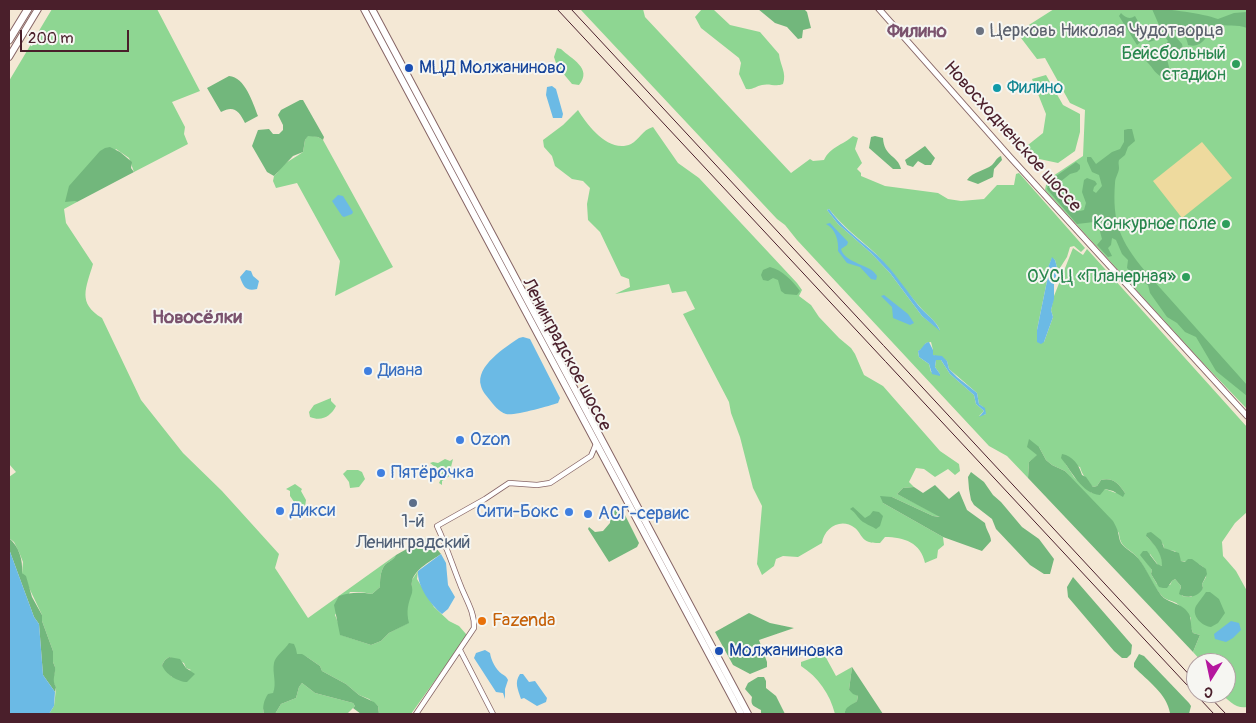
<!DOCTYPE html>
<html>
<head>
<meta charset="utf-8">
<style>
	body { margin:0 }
	#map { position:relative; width:1256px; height:723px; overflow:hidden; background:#f4e8d5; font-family:Pangolin,sans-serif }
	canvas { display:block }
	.frame { position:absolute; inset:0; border:10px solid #4a1f2b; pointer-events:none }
	.north { position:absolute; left:1186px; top:653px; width:50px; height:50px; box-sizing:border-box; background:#f6f6f2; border:1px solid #b1a0a2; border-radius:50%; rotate:190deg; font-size:14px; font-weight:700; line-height:20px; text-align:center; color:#4a1f2b }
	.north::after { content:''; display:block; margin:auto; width:18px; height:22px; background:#b5179e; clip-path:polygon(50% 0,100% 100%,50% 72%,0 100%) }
	.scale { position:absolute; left:20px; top:30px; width:109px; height:22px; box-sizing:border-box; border:2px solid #4a1f2b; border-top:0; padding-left:6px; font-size:15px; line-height:18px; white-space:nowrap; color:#4a1f2b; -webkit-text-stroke:4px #f6f6f2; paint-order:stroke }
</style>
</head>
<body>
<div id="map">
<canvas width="1256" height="723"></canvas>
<div class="frame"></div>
<div class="north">С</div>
<div class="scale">200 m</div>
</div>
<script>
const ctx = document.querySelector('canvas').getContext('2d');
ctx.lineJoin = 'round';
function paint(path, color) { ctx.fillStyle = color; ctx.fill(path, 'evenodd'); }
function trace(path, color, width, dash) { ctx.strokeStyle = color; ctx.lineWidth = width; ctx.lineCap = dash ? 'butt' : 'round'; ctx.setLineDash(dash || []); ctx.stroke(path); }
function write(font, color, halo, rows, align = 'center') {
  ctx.font = font + ' Pangolin,sans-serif'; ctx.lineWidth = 4; ctx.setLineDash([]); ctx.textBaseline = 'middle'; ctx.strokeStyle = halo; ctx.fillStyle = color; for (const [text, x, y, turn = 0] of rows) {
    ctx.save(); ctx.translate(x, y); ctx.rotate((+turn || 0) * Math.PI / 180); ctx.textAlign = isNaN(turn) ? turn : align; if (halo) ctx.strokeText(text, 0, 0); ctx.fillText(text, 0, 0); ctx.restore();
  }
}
const green = new Path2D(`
	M 52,9 L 157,9 L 200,91 L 172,102 L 185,127 L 184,134 L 188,144 L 134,172 L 129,158 L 116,149 L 76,201 L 77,202 L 64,209 L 66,223 L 93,264 C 86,288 77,303 102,318 L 141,400 L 183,453 L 222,491 L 279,554 L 275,568 L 308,618 L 396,555 C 393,561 388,561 384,566 C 380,572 380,581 380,587 L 372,594 L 361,592 L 350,592 L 335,615 L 339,625 L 341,635 L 371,645 L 381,641 L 389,633 L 408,623 L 406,613 L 408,601 L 412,591 L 412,580 L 418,571 L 417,579 L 434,607 L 449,621 L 459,626 L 466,634 L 466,637 L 411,714 L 379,714 L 378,706 L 369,699 L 359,695 L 346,684 L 322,671 L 320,666 L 307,657 L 283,652 C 268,664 279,675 275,689 C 273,696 267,703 263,710 L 264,714 L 49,714 L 54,706 L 55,698 L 56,687 L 53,682 L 53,677 L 55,672 L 55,667 L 53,662 L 53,651 L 42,621 L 42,615 L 22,573 L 23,562 L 19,552 L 14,542 L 9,538 L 9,477 L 16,472 L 9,464 L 9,81 ZM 169,657 L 184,663 L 186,668 L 191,670 L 172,677 L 162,665 L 165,660 Z
	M 580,9 L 643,9 L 645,17 L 791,173 L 810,159 L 813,161 L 824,160 C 830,147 843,145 853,136 L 858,138 L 855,149 L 862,163 L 857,169 L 861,173 L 861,176 L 885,186 L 938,193 L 948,199 L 961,201 L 984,199 L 997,185 L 1014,185 L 1016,174 L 1019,173 L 1085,248 L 1081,252 L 1074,246 L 1070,247 L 1067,257 L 1058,271 L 1055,260 L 1052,258 L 1048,268 L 1048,276 L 1037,330 L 1038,334 L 1044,342 L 1053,317 L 1051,310 L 1054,296 L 1073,248 L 1083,255 L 1087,249 L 1247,427 L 1247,512 L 1235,523 L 1222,542 L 1223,556 L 1236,571 L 1247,591 L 1247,707 C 1235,709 1229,700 1220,693 L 1226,693 L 1226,663 L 1203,663 L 1193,652 L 1200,635 L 1193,633 L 1190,625 L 1191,618 C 1186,613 1180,604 1174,602 C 1169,600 1167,600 1163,597 C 1152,586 1147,569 1137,557 C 1128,547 1120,548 1119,533 L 1065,471 L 1052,465 L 1046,460 L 1039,447 L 1038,455 L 1029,462 L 1028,478 L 1007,456 L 989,446 L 797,240 L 785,225 L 777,219 ZM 829,209 C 843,227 860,239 876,254 C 892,271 905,290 920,307 C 927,315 936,321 940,330 L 922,316 L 890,273 L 871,253 L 838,224 L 827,210 ZM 931,342 L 933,350 L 933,355 L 947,361 L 949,369 L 977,393 L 979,404 L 983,407 L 986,414 L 979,416 L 984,411 L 976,404 L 974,395 L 950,374 L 941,360 L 936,360 L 935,367 L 940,374 L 931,372 L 929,364 L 919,357 L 918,351 L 922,349 L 926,343 ZM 1065,463 L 1080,467 C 1082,475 1087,480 1093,487 L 1097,486 L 1101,480 C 1113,477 1119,484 1125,493 L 1116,493 L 1105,489 L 1092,493 L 1074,477 ZM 1146,536 L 1163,544 L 1164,548 L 1167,550 L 1175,551 L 1181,561 L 1199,564 L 1203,567 L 1206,577 L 1202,584 L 1203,588 L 1191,597 L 1182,596 L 1180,589 L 1181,586 L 1175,579 L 1172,581 L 1170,585 L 1157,584 L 1151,574 L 1152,570 L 1146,561 L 1150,554 L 1158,565 L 1162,566 C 1163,552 1155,545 1146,536 Z
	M 702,9 L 713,9 L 730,25 L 760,32 L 779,54 C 780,65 787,73 783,84 C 776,87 769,83 762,85 C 756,86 753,90 746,89 L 739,74 L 741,63 L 739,58 L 701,28 L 695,17 Z
	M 1054,9 L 1247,9 L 1247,409 L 1203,363 L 1045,190 L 1047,180 L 1083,156 L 1085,110 L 1070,103 L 1045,58 L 1037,59 L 1018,34 L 1021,32 L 1021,30 Z
	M 557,48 L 561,49 C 571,59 593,68 579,85 L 572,84 L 557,66 L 554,57 Z
	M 1046,75 L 1063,105 L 1080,114 L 1080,132 L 1075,151 L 1058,163 L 1030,157 L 1023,149 L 1043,133 L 1046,114 L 1032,79 Z
	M 578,110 C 587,125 609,154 631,144 C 639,140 642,130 653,127 L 678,163 L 699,178 L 797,283 L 802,290 L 799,296 L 811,305 L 819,317 L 839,338 L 851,348 L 855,354 L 864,375 L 883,386 L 940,451 L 959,464 L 960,471 L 955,475 L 948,469 L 935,477 L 924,469 L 916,468 L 909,482 L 914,487 L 903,488 L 897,494 L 942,517 L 933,516 L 892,497 L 883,503 L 943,537 L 944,545 L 938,550 L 937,558 L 925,563 C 921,543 904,537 885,537 L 880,543 C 875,543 869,543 865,540 C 861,537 859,531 855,528 C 841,517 824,528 822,543 L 798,557 L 783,556 L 776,559 L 774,566 L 762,575 L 757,564 L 762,506 L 753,488 L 740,437 L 731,413 L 729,402 L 683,314 L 695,309 L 686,291 L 672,293 L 669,284 L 615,294 L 630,287 L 629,279 L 621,276 L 600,232 L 588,220 L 587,204 L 590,188 L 583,181 L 572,179 L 555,166 L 552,156 L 544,147 L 543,140 L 563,125 Z
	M 308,135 L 318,137 L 323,140 L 393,267 L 335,296 L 340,261 L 297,183 L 276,188 L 273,181 L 274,176 C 278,173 279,169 282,166 C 289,160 296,157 303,152 L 305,140 Z
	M 331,398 L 331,401 L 336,406 C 331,416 322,422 310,417 L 309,412 L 314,405 Z
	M 445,459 L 450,461 L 453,459 L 451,467 L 455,473 L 460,474 L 457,477 L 455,475 L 451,475 L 442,481 L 442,485 L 439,483 L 441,479 L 438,469 L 430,463 L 433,462 L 438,463 Z
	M 347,470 L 358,470 L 362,472 L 365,479 L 359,487 L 350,488 L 349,482 L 343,474 Z
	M 295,484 L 302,489 L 301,491 L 306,500 L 305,507 L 309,511 L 307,516 L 300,515 L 299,509 L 290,496 L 290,491 L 286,489 Z
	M 824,654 L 836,676 L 852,667 L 849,690 L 858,696 L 857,701 L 845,711 L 845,714 L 835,714 C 830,694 818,677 801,666 L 801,662 Z
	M 302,683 L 315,693 L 353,703 L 355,706 L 347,714 L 275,714 L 281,704 L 296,698 L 299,687 Z`);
const forest = new Path2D(`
	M 758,9 L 804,9 L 807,12 L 811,28 L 803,30 L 802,38 L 798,39 L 787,27 L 775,23 Z
	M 1152,9 C 1170,9 1201,13 1218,19 L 1234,13 L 1247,12 L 1247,28 C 1237,24 1227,27 1216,24 C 1207,33 1204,49 1188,45 C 1187,37 1182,32 1175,31 L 1175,36 L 1182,44 L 1183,49 L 1181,54 L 1170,55 L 1167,59 L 1171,75 L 1166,78 C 1155,76 1154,68 1146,61 C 1147,46 1162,51 1168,41 L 1165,37 L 1149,42 L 1145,38 L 1137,45 L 1119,16 L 1121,13 C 1125,17 1129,20 1135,16 L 1140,25 L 1144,29 L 1150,26 L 1157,34 L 1159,25 Z
	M 229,76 C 245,77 253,103 258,116 L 245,123 C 239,111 234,105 221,112 L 207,88 Z
	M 300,100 L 303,100 L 324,137 L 323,140 L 318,137 L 308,136 L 305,140 L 303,152 L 293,156 L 274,176 L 267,172 L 252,146 L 258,130 L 269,129 L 273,134 L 279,134 L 283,130 L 283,125 L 278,115 L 281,110 Z
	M 1128,129 L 1132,129 L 1135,141 L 1128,147 L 1125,155 L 1119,160 C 1118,163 1119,165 1119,168 C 1119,173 1115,177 1115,183 C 1112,222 1120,241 1145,271 L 1247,385 L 1247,396 L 1216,371 L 1196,337 L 1185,332 L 1177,323 L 1167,317 L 1150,293 L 1148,285 L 1137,279 L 1127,268 L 1128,260 L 1122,254 L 1116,240 L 1112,238 L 1111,245 L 1108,248 L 1112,256 L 1108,257 L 1097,245 L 1102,239 L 1098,224 L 1094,222 L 1077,224 L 1047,189 L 1049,181 L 1076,162 L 1080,165 L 1080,169 L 1077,172 L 1070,174 L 1060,182 L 1060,190 C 1074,196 1070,204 1080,211 L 1084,210 L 1086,203 L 1082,192 L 1084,180 L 1087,178 L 1095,181 L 1097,184 L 1094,187 L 1093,191 L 1096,193 L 1102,186 L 1099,175 L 1092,172 L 1087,161 L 1087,157 L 1091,157 L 1096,164 L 1112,152 L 1120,149 L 1124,142 L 1124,130 Z
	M 875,136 L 883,138 C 884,157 898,155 901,169 L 893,169 L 869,148 L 871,137 Z
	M 925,146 L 935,158 L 931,165 L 925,165 L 918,161 L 913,167 L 907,165 L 905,160 Z
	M 110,147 L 120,152 L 132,162 L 131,168 L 134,172 L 77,202 L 75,201 L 65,202 L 69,186 L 100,151 L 105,148 Z
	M 1001,156 L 1002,160 L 994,169 L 993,177 L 978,184 L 967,180 C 973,171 985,171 992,165 C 996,161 996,158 1001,156 Z
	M 770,267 C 782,270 793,281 800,291 L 797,295 L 785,294 L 781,291 L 778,280 L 773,278 L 768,281 L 763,280 L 761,275 L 763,270 Z
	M 1029,439 L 1039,447 L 1046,460 L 1052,465 L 1065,471 L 1113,521 C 1115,525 1117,528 1118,532 C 1119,536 1119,539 1121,543 C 1125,549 1133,552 1138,558 C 1147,569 1152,583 1161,595 C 1168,604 1182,602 1189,614 C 1192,620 1190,626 1193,633 L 1200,635 L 1193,652 L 1028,478 L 1029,462 L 1037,455 L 1027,447 Z
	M 1062,454 C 1073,456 1079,465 1082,475 L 1086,477 L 1093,487 L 1097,486 L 1101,480 C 1113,477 1119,484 1125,493 L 1123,497 L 1113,491 L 1105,489 L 1100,495 C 1082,494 1071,470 1061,458 Z
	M 971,472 L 984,482 L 993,495 L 1001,502 L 1022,527 L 1039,539 L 1054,559 L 1050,574 L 1044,574 L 1030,565 L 996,529 L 992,519 L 974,505 L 971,500 L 969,489 L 968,477 Z
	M 935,485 L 949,499 L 959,491 L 967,510 L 985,523 C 986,530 991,535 991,541 L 982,551 L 943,537 L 883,503 L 880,496 L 892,497 L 933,516 L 940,517 L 897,494 L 903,488 L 914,487 L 923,493 Z
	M 618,507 L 622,509 L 639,543 L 637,547 L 609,562 L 588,529 L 589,527 L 595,532 L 603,531 L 610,523 L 611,511 Z
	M 853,507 L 865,518 L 870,515 L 873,511 L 879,512 L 883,516 L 880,526 L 876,529 C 872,526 869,526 865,523 C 858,520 857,513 850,509 Z
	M 1151,532 L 1161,540 L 1164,548 L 1179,553 L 1181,561 L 1185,562 L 1188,559 L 1192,559 L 1206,569 L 1207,574 L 1202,584 L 1203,588 C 1199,597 1187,599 1179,594 L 1181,586 L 1175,579 L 1172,581 L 1167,588 L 1163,588 L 1159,587 L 1151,574 L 1152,570 L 1140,555 L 1143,551 L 1147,551 L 1157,564 L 1162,566 C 1162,553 1155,545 1146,536 L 1147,533 Z
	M 430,536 L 436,540 L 435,547 L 441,554 C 431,561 415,569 412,581 C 411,585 413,589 412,593 C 408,604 406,611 409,623 L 389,633 L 381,641 L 371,645 L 340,635 L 334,605 L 339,596 C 351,592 360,592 372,594 L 380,587 C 380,581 380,572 384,566 C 388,561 393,561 396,555 Z
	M 9,538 C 19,547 23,559 22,573 L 26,576 L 32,597 L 42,615 L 42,621 L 53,651 L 53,662 L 55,667 C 56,675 51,679 56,687 L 55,692 L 43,675 L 39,624 L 34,617 L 9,549 Z
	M 1073,577 L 1132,645 L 1131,654 L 1127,658 L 1122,658 L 1114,651 L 1068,597 L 1067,587 Z
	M 1206,592 L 1210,592 L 1219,599 L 1225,613 L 1218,623 L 1211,627 C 1202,626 1191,616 1196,606 C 1199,601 1203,597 1206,592 Z
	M 749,613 L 770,623 L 794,628 L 759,640 L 767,662 L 767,667 L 750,674 L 733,665 L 715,632 Z
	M 289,643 L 294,644 L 296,649 L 297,654 L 302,654 L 307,657 L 320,666 L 322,671 L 346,684 L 359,695 L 374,702 L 378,706 L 379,714 L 361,714 L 353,708 L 355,706 L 353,703 L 315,693 L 302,683 L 299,687 L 296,698 L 281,704 L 275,714 L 264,714 C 262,707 264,700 268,694 L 273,693 C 277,683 272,673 274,663 C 275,656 285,650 289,643 Z
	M 1139,654 L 1144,656 L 1189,703 L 1191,706 L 1189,714 L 1170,713 C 1167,694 1148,681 1134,667 L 1134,663 Z
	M 169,657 L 180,659 L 186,668 L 195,674 L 187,682 C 178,682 165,674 162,665 L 165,660 Z
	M 852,667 L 883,714 L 845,714 C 844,707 852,705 857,701 L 858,696 L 853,694 L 849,690 Z
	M 758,677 L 764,677 L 766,681 L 766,688 L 776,696 L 785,714 L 761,714 L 761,710 C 754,706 750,706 752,697 L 745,689 L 748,683 Z`);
const sand = new Path2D(`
	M 1202,142 L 1232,178 L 1182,218 L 1153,181 Z`);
const water = new Path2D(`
	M 552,86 L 556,89 L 563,114 L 562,118 L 553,118 L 546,95 L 547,87 Z
	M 338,195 L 343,196 L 353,212 L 352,214 L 344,217 L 342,216 L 332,201 Z
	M 829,209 C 840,225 856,237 870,249 C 889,264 903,286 918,305 C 925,314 936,320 940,331 L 922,316 L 890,273 L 871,253 L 838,224 L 827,210 Z
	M 830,223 L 848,242 L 847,245 L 841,249 C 845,264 871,264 877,276 L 876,280 L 871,279 L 860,267 L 847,263 L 838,251 C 839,241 835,228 826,224 Z
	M 1052,257 L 1055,260 L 1058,271 L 1054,281 L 1054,299 L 1051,310 L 1053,317 L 1044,342 L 1041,344 L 1037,342 L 1037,330 L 1048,276 L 1048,268 Z
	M 246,270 L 251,271 L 253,276 L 259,281 L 257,289 C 246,292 243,286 240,277 Z
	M 884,295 L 908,314 L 914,323 L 910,325 L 893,318 L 892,307 L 881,296 Z
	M 523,337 L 530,339 L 560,398 L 558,403 C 549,406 514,416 506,414 C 499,412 493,404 489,399 C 486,395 482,391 481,386 C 475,366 506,347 519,338 Z
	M 929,342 L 933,350 L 933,355 L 942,356 L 947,361 L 949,369 L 957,377 L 977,393 L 979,404 L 985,408 L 986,414 L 979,417 L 984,411 L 976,404 L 974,395 L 950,374 L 941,360 L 936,360 L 935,367 L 940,374 L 940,376 L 932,374 L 929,364 L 919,357 L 918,351 C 923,349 923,343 929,342 Z
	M 9,549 L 34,617 L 39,624 L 43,675 L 55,692 L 54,706 L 49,714 L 9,714 Z
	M 441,554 L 446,563 L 448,585 L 455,597 L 448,609 L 442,614 C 430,604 417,586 418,571 Z
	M 1231,621 L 1239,623 L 1241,630 L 1233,638 L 1226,642 L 1215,639 L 1214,634 Z
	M 485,650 L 490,653 C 491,660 496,670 502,674 C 504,675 507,677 508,680 L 505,689 L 505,699 L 503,693 L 496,692 L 474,658 L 476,653 Z
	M 520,674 L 523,674 L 529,682 L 535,681 L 547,698 L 546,702 L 537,706 L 524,698 L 521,699 C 518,689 514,683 520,674 Z`);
const tertiary = new Path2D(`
	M 460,650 L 493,714
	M 416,714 L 474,628 C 475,612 465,598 460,584 C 452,564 446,545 437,526 L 485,499 L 509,483 L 537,485 L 550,483 L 591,456 L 596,444`);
const secondary = new Path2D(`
	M 879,9 L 1010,157 L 1247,416`);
const trunk = new Path2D(`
	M 364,9 L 741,714
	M 372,9 L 748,714
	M 9,57 L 38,9`);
const motorway = new Path2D(`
	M 9,40 L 28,9`);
const rail = new Path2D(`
	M 557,9 L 1214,714
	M 571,9 L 1196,682
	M 1206,693 L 1226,714`);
const markers = [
	[980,31,5,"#6b7280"],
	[1236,64,5,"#2e9e5b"],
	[409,68,5,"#1a4fb4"],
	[997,88,5,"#0f9aa8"],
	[1226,224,5,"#2e9e5b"],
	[1186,277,5,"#2e9e5b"],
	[368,371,5,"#3f7fe0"],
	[460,440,5,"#3f7fe0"],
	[381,473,5,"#3f7fe0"],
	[413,503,5,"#5c6f8a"],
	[280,511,5,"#3f7fe0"],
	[569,512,5,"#3f7fe0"],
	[588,514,5,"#3f7fe0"],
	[482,621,5,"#e8710a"],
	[719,651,5,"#1a4fb4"]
];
const worshipNames = [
	["Церковь Николая Чудотворца",990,31]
];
const leisureNames = [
	["Бейсбольный",1226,54],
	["стадион",1226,75],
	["Конкурное поле",1216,224],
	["ОУСЦ «Планерная»",1176,277]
];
const transitNames = [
	["МЦД Молжаниново",419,68],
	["Молжаниновка",729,651]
];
const cultureNames = [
	["Филино",1007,88]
];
const streetNames = [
	["Новосходненское шоссе",1012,137,48],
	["Ленинградское шоссе",566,355,62]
];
const shopNames = [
	["Диана",378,371],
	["Ozon",470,440],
	["Пятёрочка",391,473],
	["Дикси",290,511],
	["Сити-Бокс",559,512,"right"],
	["АСГ-сервис",598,514]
];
const serviceNames = [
	["1-й",413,522],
	["Ленинградский",413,543]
];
const foodNames = [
	["Fazenda",492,621]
];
const neighbourhoodNames = [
	["Филино",917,32],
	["Новосёлки",197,318]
];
paint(green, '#8ed692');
paint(forest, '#72b77c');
paint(sand, '#eeda9e');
paint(water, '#6bbae5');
trace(tertiary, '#866566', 6);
trace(secondary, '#866566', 7);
trace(trunk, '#866566', 8);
trace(motorway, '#866566', 9);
trace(tertiary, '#fff', 4.5);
trace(secondary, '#fff', 5);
trace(trunk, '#fff', 6);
trace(motorway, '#fff', 7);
trace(rail, '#4a1f2b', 1);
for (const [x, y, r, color] of markers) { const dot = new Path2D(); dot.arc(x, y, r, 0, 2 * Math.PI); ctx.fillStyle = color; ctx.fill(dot); trace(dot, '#f6f6f2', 2); }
write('18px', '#5b616d', '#f6f6f2', worshipNames, 'left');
write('18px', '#27864d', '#f6f6f2', leisureNames, 'right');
write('18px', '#164399', '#f6f6f2', transitNames, 'left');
write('18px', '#0d838f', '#f6f6f2', cultureNames, 'left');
write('18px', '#4a1f2b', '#f6f6f2', streetNames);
write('18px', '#366cbe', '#f6f6f2', shopNames, 'left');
write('18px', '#4e5e75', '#f6f6f2', serviceNames);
write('18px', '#c56008', '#f6f6f2', foodNames, 'left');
write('bold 19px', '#7a526d', '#f6f6f2', neighbourhoodNames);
</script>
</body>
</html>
